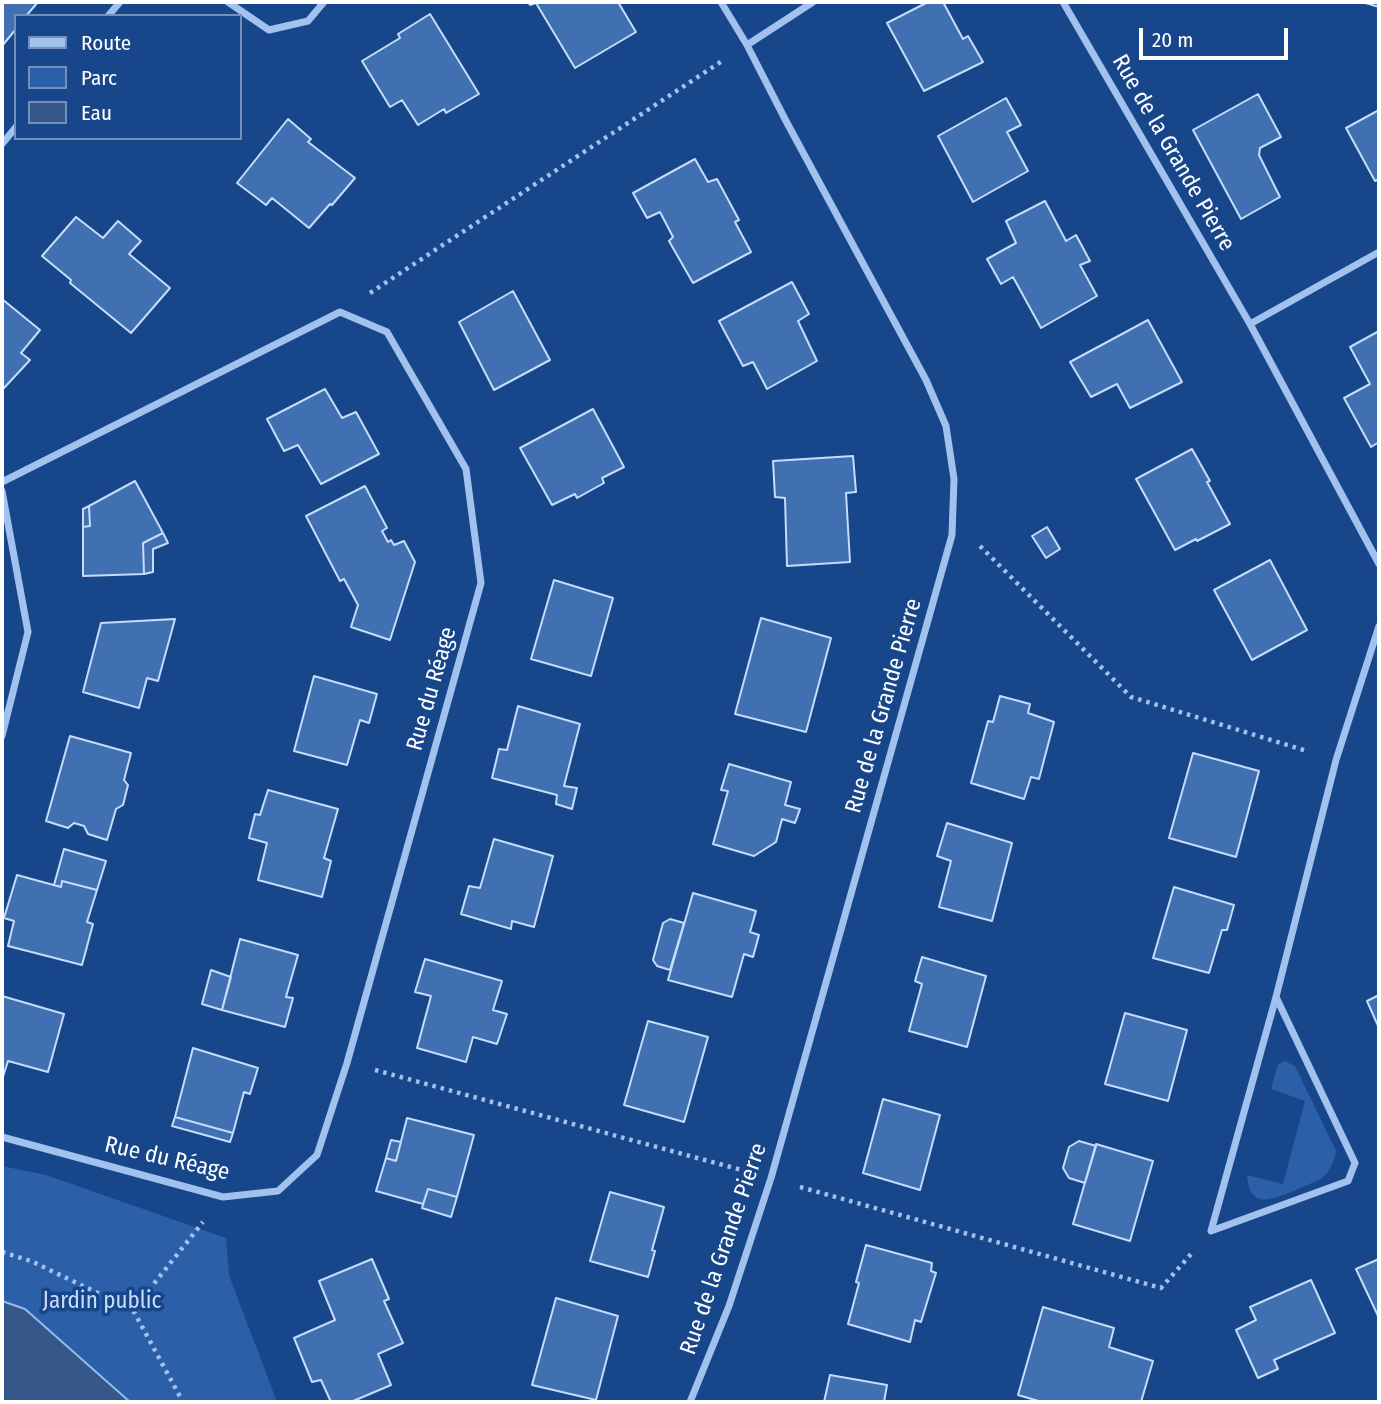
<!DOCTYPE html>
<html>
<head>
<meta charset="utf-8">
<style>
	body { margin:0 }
	#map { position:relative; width:1381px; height:1404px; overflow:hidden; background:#18468a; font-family:"Fira Sans Condensed",sans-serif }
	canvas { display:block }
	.frame { position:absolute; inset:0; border:4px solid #fff; pointer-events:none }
	.legend { position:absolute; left:14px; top:14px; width:228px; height:126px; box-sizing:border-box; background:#18468a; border:2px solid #7490b9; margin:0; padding:9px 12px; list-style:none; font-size:21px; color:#fff }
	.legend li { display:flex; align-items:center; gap:14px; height:35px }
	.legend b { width:35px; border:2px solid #7490b9 }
	.scale { position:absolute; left:1139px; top:28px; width:149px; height:32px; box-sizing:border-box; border:4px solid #fff; border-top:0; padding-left:9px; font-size:21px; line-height:24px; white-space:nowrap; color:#fff; -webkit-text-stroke:5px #18468a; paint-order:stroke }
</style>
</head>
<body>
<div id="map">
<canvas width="1381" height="1404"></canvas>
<div class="frame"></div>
<ul class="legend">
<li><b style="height:9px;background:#a2c1ee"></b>Route</li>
<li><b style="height:19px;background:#2b5fa8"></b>Parc</li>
<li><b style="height:19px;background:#365789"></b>Eau</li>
</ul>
<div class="scale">20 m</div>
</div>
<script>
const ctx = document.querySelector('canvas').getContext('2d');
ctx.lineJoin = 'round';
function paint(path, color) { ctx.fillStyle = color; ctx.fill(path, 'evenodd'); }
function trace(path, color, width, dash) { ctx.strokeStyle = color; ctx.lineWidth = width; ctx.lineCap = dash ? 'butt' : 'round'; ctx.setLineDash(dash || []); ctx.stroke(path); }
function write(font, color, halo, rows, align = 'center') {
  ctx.font = font + ' "Fira Sans Condensed",sans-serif'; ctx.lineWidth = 7; ctx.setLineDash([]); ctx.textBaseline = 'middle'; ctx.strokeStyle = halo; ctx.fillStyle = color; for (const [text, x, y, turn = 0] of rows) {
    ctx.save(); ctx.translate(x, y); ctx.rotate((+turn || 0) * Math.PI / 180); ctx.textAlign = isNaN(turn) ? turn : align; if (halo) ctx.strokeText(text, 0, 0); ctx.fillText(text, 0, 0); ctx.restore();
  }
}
const green = new Path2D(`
	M 1285,1061 L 1295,1066 L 1336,1151 C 1334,1163 1330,1171 1321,1179 C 1309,1184 1271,1203 1260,1199 C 1249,1195 1248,1184 1247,1175 L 1283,1184 L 1305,1101 L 1271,1089 L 1278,1064 Z
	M 2,1166 L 46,1175 L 226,1238 L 229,1275 L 277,1402 L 2,1402 Z`);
const water = new Path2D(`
	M 2,1301 L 25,1309 L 130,1402 L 2,1402 Z`);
const building = new Path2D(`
	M 2,2 L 38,2 L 26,16 L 16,16 L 16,29 L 2,46 Z
	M 528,2 L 618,2 L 636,32 L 575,68 L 536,3 L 530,5 Z
	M 928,2 L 943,2 L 963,39 L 968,36 L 983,62 L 924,91 L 887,23 Z
	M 1362,2 L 1379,2 L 1379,7 Z
	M 430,14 L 479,94 L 446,113 L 444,109 L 418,125 L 402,100 L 390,107 L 362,61 L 400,38 L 398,34 Z
	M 1258,94 L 1281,137 L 1260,148 L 1259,155 L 1280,197 L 1241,219 L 1193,130 Z
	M 1006,98 L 1021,125 L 1007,132 L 1028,171 L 973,202 L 938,136 Z
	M 1379,110 L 1379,179 L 1375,181 L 1346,128 Z
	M 288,119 L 311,139 L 308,142 L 355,178 L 332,205 L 330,204 L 309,228 L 272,198 L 266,205 L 237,183 Z
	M 695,159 L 708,182 L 717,179 L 739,220 L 735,222 L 751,252 L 693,283 L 669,241 L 673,237 L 660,212 L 647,218 L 633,193 Z
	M 1045,201 L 1066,241 L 1076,235 L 1090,261 L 1080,265 L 1097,296 L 1041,328 L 1013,277 L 1001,284 L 987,259 L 1016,243 L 1006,221 Z
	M 76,217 L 103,238 L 118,221 L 141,241 L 129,254 L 170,288 L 131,333 L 70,283 L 71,280 L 42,256 Z
	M 792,282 L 809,314 L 798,321 L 817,361 L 767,389 L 753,362 L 743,366 L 719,321 Z
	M 513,291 L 550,360 L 494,390 L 459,322 Z
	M 2,299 L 40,330 L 21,353 L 30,360 L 4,388 L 2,386 Z
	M 1148,320 L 1182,382 L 1130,408 L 1117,384 L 1091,397 L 1070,362 Z
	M 1379,331 L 1379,442 L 1371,447 L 1344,398 L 1370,384 L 1350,347 Z
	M 325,389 L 342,418 L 356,412 L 379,454 L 321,484 L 298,445 L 284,451 L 267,419 Z
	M 593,409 L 624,467 L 602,478 L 604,483 L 577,498 L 575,494 L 552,505 L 520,448 Z
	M 1192,449 L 1210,481 L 1207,482 L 1230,524 L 1197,541 L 1196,539 L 1175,550 L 1136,479 Z
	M 853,456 L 856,492 L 846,493 L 850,562 L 787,566 L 785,498 L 775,497 L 773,461 Z
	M 135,481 L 163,533 L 143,543 L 144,574 L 83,576 L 83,527 L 90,526 L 89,506 Z
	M 365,486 L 387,528 L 382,531 L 388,542 L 391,540 L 394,545 L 404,541 L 415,562 L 390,640 L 351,627 L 358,605 L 344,579 L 340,581 L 306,516 Z
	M 89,506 L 90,526 L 83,527 L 83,509 Z
	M 1047,527 L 1060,549 L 1046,558 L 1032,536 Z
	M 163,533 L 168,543 L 153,549 L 153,572 L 144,574 L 143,543 Z
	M 1270,560 L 1307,630 L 1252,660 L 1214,590 Z
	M 554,580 L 613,598 L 591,676 L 531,659 Z
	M 761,618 L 831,638 L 806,732 L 735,714 Z
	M 175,619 L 158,681 L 147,678 L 139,708 L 83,692 L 101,623 Z
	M 314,676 L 377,694 L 369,723 L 360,720 L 347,765 L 294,751 Z
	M 1000,696 L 1030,704 L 1028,713 L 1054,722 L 1039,779 L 1031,777 L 1024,799 L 971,783 L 988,721 L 993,722 Z
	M 518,706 L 580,724 L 564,786 L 577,788 L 572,809 L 556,804 L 557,795 L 492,778 L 499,749 L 507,750 Z
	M 70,736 L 131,753 L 124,780 L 128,785 L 123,805 L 116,809 L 107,840 L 88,834 L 84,826 L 74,823 L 68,828 L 46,821 Z
	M 1193,753 L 1259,771 L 1236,857 L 1169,838 Z
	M 729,764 L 791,782 L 785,805 L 800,809 L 795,823 L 782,819 L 776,842 L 754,856 L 713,844 L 728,791 L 721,790 Z
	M 268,790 L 338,809 L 324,858 L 331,861 L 322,897 L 258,880 L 267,843 L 249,838 L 255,814 L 260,815 Z
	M 947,823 L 1012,843 L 992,921 L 939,907 L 951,861 L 937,856 Z
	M 494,839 L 553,856 L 534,927 L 512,921 L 511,929 L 461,914 L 469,886 L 480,888 Z
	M 64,849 L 106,861 L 97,890 L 62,881 L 61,887 L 54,885 Z
	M 17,875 L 61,887 L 62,881 L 97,890 L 87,922 L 93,924 L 82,965 L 8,946 L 14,921 L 4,918 Z
	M 1174,887 L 1234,905 L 1227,930 L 1222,930 L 1209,973 L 1153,958 Z
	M 693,893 L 756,911 L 750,932 L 759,935 L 753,957 L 744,954 L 732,997 L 668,980 Z
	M 670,919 L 684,923 L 670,970 L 657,966 L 653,960 L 663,923 Z
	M 240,939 L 298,955 L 286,997 L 293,998 L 285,1027 L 222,1010 Z
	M 922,957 L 986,976 L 967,1047 L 909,1031 L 922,984 L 915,981 Z
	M 425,959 L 502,981 L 493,1010 L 507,1014 L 497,1044 L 473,1037 L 466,1062 L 417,1048 L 431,996 L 415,992 Z
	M 211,970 L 231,977 L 222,1010 L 202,1004 Z
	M 1379,995 L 1379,1028 L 1367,1001 Z
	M 2,996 L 64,1014 L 48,1072 L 8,1061 L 2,1080 Z
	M 1125,1013 L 1187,1030 L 1168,1101 L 1105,1084 Z
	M 648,1021 L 708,1037 L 684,1122 L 624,1105 Z
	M 193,1048 L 258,1068 L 250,1094 L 244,1092 L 233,1133 L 175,1117 Z
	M 883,1099 L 940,1115 L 920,1190 L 863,1173 Z
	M 175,1117 L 233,1133 L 230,1142 L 172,1126 Z
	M 407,1118 L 474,1135 L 457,1197 L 428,1189 L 423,1204 L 376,1191 L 386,1158 L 396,1161 Z
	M 391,1140 L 401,1142 L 396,1161 L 386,1158 Z
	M 1079,1141 L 1096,1146 L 1085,1183 L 1069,1178 L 1063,1168 L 1069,1147 Z
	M 1096,1144 L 1153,1161 L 1130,1241 L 1073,1224 Z
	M 428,1189 L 457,1197 L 451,1217 L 422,1208 Z
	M 610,1192 L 664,1207 L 652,1250 L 655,1251 L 648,1277 L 590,1261 Z
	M 866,1245 L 932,1263 L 931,1271 L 936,1273 L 921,1322 L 915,1320 L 910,1342 L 848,1324 L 859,1283 L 856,1282 Z
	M 372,1259 L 389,1299 L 384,1301 L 403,1343 L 378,1354 L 391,1385 L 351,1402 L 331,1402 L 321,1380 L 312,1382 L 294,1338 L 335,1320 L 319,1281 Z
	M 1379,1259 L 1379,1318 L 1356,1269 Z
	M 1311,1280 L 1335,1333 L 1274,1360 L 1278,1369 L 1258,1378 L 1236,1330 L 1256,1320 L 1250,1307 Z
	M 556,1298 L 618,1316 L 596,1400 L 532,1385 Z
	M 1043,1307 L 1114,1328 L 1109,1347 L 1153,1361 L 1141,1402 L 1042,1402 L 1018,1395 Z
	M 830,1375 L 887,1385 L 884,1402 L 824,1402 Z`);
const path = new Path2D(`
	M 370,293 L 722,61
	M 980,546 L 1131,697 L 1307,751
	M 375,1070 L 745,1171
	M 800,1187 L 1161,1288 L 1192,1253
	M 2,1252 L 31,1261 L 133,1310 L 183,1402
	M 133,1310 L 203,1222`);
const street = new Path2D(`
	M 228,2 L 269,30 L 308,21 L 324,2
	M 1063,2 L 1250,324 L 1379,564
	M 108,16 L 120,2
	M 747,45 L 813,2
	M 2,144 L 16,127
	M 1250,324 L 1379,252
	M 2,482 L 340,312 L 387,332 L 466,469 L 481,583 L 347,1063 L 317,1155 L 278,1191 L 223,1197 L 2,1137
	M 2,491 L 28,632 L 2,736
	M 1276,997 L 1355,1163 L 1348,1181 L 1211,1231 L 1276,997 L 1336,760 L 1379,626
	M 690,1402 L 729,1306 L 771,1178 L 952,535 L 954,479 L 946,426 L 926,380 L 786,121 L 747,45 L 721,2`);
const streetNames = [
	["Rue de la Grande Pierre",1173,153,60],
	["Rue du Réage",432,689,-74],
	["Rue de la Grande Pierre",884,706,-74],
	["Rue du Réage",167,1159,13],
	["Rue de la Grande Pierre",724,1249,-71]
];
const parkNames = [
	["Jardin public",102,1302]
];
paint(green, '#2b5fa8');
paint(water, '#365789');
trace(water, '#94bbf0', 2);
paint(building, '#4170b2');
trace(building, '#c7dcfa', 2);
trace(path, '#a2c1ee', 4.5, [3.5, 5]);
trace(street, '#a2c1ee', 7);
write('23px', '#fff', '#18468a', streetNames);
write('23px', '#c7dcfa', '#18468a', parkNames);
</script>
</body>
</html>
